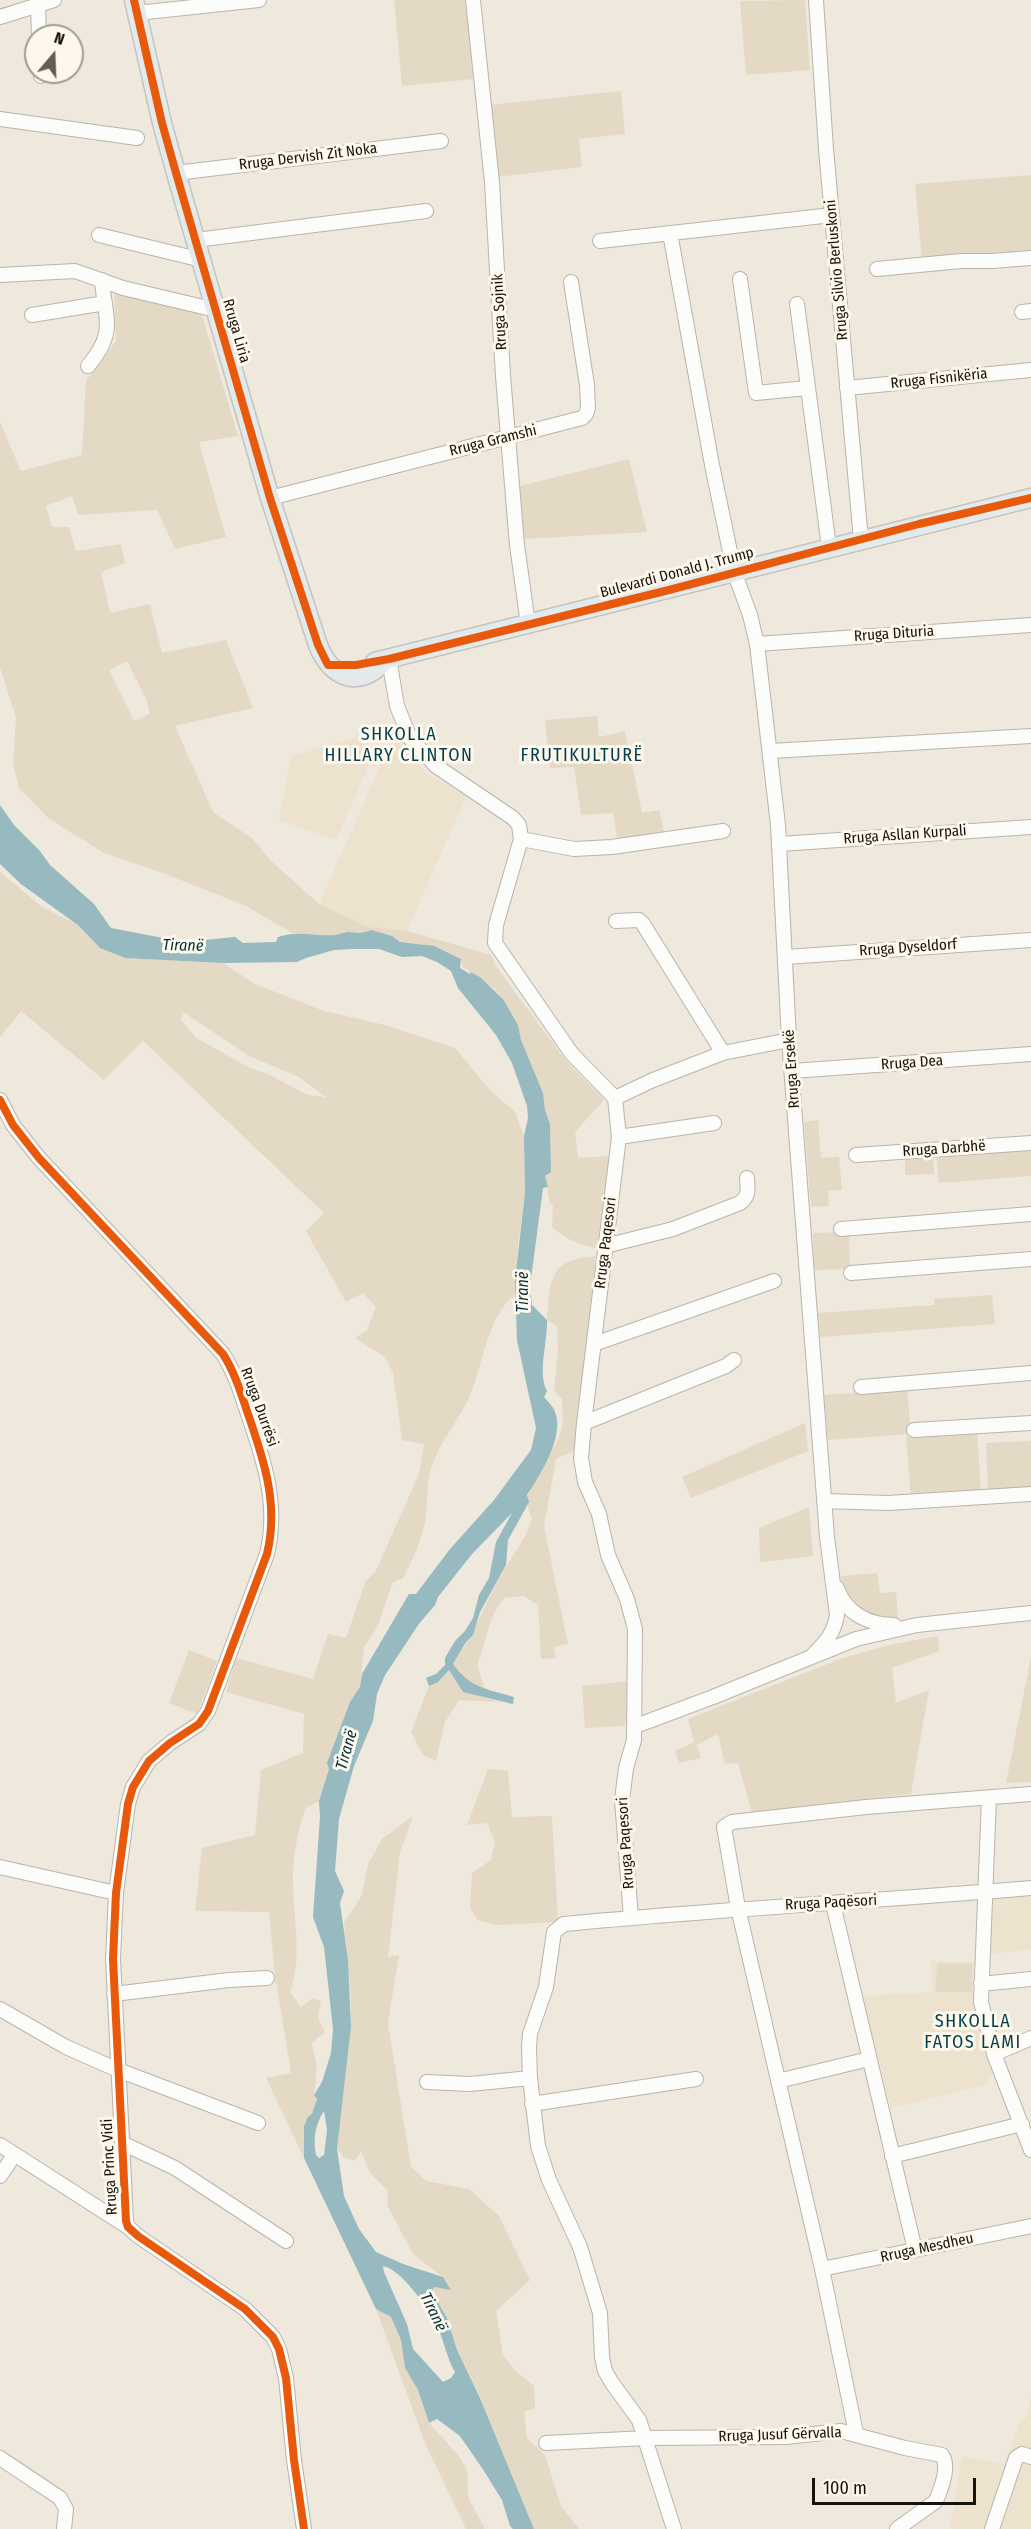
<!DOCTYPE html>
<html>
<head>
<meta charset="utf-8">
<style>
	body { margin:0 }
	#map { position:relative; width:1031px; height:2529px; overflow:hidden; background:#eee8dd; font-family:"Fira Sans Condensed",sans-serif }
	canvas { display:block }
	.north { position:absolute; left:24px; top:24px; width:60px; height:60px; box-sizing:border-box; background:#fef8ec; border:2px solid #a19c92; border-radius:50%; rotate:19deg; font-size:16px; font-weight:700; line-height:24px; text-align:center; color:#16120c }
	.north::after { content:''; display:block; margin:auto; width:21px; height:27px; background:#625d55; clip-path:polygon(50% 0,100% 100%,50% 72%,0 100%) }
	.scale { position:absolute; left:812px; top:2478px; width:164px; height:27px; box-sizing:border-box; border:3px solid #16120c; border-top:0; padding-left:8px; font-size:18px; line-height:21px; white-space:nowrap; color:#16120c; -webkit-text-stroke:4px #fef8ec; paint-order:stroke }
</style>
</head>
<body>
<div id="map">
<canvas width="1031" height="2529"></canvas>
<div class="north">N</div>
<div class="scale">100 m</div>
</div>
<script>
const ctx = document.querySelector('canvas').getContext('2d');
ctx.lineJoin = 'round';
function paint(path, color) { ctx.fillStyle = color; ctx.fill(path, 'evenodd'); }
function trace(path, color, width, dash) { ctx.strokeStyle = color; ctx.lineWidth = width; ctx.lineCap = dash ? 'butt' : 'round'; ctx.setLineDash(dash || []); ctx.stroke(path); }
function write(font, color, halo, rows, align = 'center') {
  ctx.font = font + ' "Fira Sans Condensed",sans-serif'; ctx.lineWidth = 6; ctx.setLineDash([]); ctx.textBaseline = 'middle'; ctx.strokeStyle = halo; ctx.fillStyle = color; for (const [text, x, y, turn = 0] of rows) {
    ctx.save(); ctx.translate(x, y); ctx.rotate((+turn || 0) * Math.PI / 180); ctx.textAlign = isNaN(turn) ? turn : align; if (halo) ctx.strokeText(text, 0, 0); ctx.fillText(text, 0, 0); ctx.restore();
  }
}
const built = new Path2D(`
	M 360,736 L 365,748 L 373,756 L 336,840 L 279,820 L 291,756 Z
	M 400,736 L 424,772 L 466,796 L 407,931 L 368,927 L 319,904 L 383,760 Z
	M 1031,1896 L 1031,1949 L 988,1954 L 990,1903 L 994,1898 Z
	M 931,1961 L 974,1962 L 973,2000 L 976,2017 L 995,2072 L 983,2085 L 891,2108 L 862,1996 L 933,1992 Z
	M 1031,2398 L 1031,2529 L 950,2529 L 962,2457 L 1004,2464 L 1020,2422 L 1026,2418 Z`);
const green = new Path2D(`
	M 394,0 L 467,0 L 474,79 L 402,86 Z
	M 805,0 L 810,70 L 746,75 L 740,1 Z
	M 621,91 L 625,134 L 579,139 L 582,167 L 496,177 L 488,105 Z
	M 1031,175 L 1031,252 L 922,261 L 915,184 Z
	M 114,294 L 201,312 L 238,436 L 199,442 L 226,537 L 175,549 L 157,510 L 78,515 L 72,496 L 46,506 L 52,527 L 69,527 L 76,551 L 121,544 L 125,563 L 101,572 L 110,613 L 150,604 L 162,653 L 226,640 L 253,708 L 175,726 L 213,812 L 252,838 L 270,860 L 319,904 L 368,927 L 407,931 L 491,955 L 495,965 L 566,1061 L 604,1100 L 575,1132 L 578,1158 L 609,1156 L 597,1248 C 577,1245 567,1239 552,1227 L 553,1205 L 550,1204 L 545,1176 L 551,1171 L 550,1124 L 545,1110 L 543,1093 L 521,1040 L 518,1025 L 503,999 L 495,989 L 462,966 L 461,959 C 439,948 427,944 402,942 C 395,941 379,933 371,930 L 359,935 L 345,932 L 336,936 L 317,936 L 292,933 L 246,906 L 163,873 L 104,853 L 48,818 L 19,788 L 13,764 L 16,718 L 0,667 L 0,422 L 21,471 L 82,455 L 86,381 L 116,341 ZM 127,661 L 147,701 L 150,714 L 134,721 L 109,670 Z
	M 629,459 L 647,532 L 523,539 L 520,486 Z
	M 597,716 L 599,737 L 625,731 L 642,813 L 659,810 L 665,835 L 618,843 L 613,813 L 581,815 L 574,767 L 550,768 L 545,720 Z
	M 0,872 L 41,906 L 79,926 L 100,948 L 125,958 L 223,963 L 255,984 L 324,1011 L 385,1025 L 455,1048 L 490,1090 L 515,1112 L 524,1136 L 525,1192 L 518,1245 L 515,1294 C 485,1321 484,1363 469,1398 C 457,1423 438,1444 430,1472 C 426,1488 428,1506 425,1522 C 421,1542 412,1561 403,1578 L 393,1582 L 378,1625 L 364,1648 L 360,1687 L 327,1764 L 329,1769 L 319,1801 L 305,1809 C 297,1834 292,1860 293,1886 C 294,1922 302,1959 290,1992 L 301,2007 L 313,1998 L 321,2001 L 318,2018 L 325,2032 L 312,2043 L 317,2069 L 314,2095 L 317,2099 L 304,2144 L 304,2158 L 266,2078 L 291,2073 L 275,1976 L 269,1912 L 195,1911 L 202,1848 L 255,1835 L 261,1770 L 303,1753 L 304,1714 L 226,1692 L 236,1658 L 313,1679 L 328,1634 L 346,1638 L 366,1580 L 375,1573 L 419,1474 L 424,1444 L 402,1440 L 393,1373 L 385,1357 L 355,1338 L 367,1330 L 376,1307 L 363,1293 L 346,1302 L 306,1231 L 324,1213 L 143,1041 L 104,1080 L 21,1011 L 0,1037 ZM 183,1012 L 249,1056 L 299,1077 L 327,1098 L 305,1094 L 268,1074 L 250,1068 L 196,1038 L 181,1020 Z
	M 818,1120 L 821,1158 L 839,1157 L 842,1190 L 828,1191 L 829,1206 L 811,1207 L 804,1122 Z
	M 1031,1147 L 1031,1176 L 939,1183 L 936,1154 Z
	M 933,1154 L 934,1174 L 905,1175 L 905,1155 Z
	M 849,1232 L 850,1269 L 814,1270 L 813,1233 Z
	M 596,1256 L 576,1450 L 556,1459 L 544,1526 L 568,1644 L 554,1647 L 556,1658 L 541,1659 L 538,1605 L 524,1596 L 504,1598 C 487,1618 487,1641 477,1665 L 485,1689 L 465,1680 L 453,1664 C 472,1638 483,1608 499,1579 C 510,1558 525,1542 532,1518 C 515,1488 555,1458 562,1428 C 564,1419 562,1408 562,1399 L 554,1390 L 558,1351 L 557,1326 L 547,1320 C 551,1279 548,1260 596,1256 Z
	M 992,1295 L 995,1324 L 820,1337 L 818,1313 L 934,1305 L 934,1299 Z
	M 907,1389 L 911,1434 L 828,1440 L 824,1395 Z
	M 805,1423 L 808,1451 L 691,1498 L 682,1477 Z
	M 977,1432 L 981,1493 L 911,1498 L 906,1437 Z
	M 1031,1441 L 1031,1490 L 988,1492 L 986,1443 Z
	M 809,1507 L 813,1556 L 760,1562 L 759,1528 Z
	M 877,1573 L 880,1593 L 896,1592 L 898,1618 C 867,1619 847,1608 841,1576 Z
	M 938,1636 L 939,1651 L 892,1668 L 896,1703 L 929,1690 L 911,1794 L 752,1813 L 738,1763 L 725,1764 L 718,1734 L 697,1745 L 701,1758 L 679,1763 L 675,1751 L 694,1742 L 688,1719 L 843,1658 L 889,1645 Z
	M 189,1650 L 217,1661 L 197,1714 L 169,1703 Z
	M 1031,1657 L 1031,1782 L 1006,1783 Z
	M 449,1670 L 463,1691 L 500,1702 L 459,1700 L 445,1722 L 436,1761 L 423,1755 L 411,1732 L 429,1686 L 438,1682 Z
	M 630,1681 L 625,1726 L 585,1728 L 582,1686 Z
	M 488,1769 L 508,1771 L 512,1817 L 552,1816 L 558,1922 L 496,1925 L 477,1920 L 470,1907 L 472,1873 L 491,1860 L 495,1842 L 487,1823 L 467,1825 Z
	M 413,1816 L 400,1853 L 388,1957 L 399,1955 L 388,2023 L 411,2167 L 426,2181 L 469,2189 L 499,2216 L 530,2280 L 496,2311 L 503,2355 L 516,2371 L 534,2386 L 535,2408 L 524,2412 L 527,2438 L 545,2455 L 561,2506 L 579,2529 L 534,2529 L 478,2392 L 457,2350 L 447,2318 L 432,2292 L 434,2287 L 451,2289 L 443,2277 L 413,2254 L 387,2205 L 388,2191 L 370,2173 L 361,2151 L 355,2161 L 344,2157 L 337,2149 L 351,2027 L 351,1996 L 344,1923 L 362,1895 L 368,1864 L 382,1839 Z
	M 937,1964 L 972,1964 L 972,1992 L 936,1992 Z
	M 376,2309 L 391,2317 L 401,2340 L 405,2368 L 418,2390 L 429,2423 L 458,2455 L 467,2469 L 468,2497 L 485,2529 L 466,2529 L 425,2443 Z`);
const water = new Path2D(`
	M 0,805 L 14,825 L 40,851 L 50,865 L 94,904 L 111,928 L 184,942 L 235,937 L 243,943 L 276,942 L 278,937 C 300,930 313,937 335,935 C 339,935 343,932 348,932 C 358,933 361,934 371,930 L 392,936 L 400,942 L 434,946 L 461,959 L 460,968 L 470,974 L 470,972 L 480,977 L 503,999 L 518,1025 L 521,1040 L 543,1093 L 545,1110 L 550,1124 L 551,1172 L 545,1176 L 548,1187 L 543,1188 L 530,1286 L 532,1305 L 547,1320 C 548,1341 537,1373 547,1391 L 544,1397 C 548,1402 553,1406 555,1412 C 565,1436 540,1475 527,1495 L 529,1502 L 508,1540 L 506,1565 L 480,1612 L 473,1635 L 466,1642 L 453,1664 C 470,1688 487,1689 514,1697 L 513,1704 L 463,1692 L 449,1670 L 438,1682 L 429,1686 L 426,1678 L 436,1674 L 445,1665 L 445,1658 L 455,1641 L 465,1631 L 473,1618 L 479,1595 L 489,1578 L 496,1542 L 512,1513 L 472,1554 L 438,1597 L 435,1605 L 418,1625 L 405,1645 L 385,1675 L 377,1694 L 373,1721 L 354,1766 L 339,1819 L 335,1871 L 344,1891 L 340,1903 L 348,1960 L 351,2027 L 337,2149 L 344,2196 L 359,2229 L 376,2252 L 403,2264 L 443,2277 L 451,2290 L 434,2287 L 432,2292 L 447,2318 L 457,2350 L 480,2398 L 534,2529 L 513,2529 L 510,2526 L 502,2500 L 484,2471 L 460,2436 L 437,2419 L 429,2423 L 418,2390 L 405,2368 L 401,2340 L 391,2317 L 376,2309 L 304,2158 L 304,2126 L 308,2117 L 312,2114 L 317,2099 L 314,2095 L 322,2082 L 331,2053 L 333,2029 L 324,1947 L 313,1917 L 320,1817 L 319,1801 L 329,1769 L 327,1763 L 350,1702 L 360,1687 L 362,1674 L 409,1594 L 416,1594 L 450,1549 L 494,1500 L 531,1450 L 536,1428 L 517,1340 L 515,1281 L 525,1192 L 524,1136 L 528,1118 L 527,1106 L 512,1063 L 496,1035 L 458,988 L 451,971 L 437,962 L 422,956 L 402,957 L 379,949 L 352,949 L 334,950 L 306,958 L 297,962 L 223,963 L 125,958 L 100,948 L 79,926 L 21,884 L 0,864 ZM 324,2111 L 327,2130 L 324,2155 L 319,2158 L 316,2155 C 313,2140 315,2124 324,2111 ZM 383,2266 C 401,2269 427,2307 436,2324 C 444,2339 446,2357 455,2372 L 451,2378 L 443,2382 L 413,2349 L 407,2324 L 384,2272 Z`);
const minor = new Path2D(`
	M 473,0 L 492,182 L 503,376 L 517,545 L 528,624
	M 816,0 L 826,149 L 861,540
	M 38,5 L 39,36
	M 137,13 L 259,0
	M 0,17 L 54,0
	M 41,72 L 41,76
	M 0,119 L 137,138
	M 176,173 L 441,141
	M 670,233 L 712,465 L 734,571 L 750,615 L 757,644 L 778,825 L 789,1040 L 827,1537 L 837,1615 C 834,1634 825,1643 812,1656
	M 99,235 L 202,260
	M 196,240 L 426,211
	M 600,241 L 832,215
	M 877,269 L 961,261 L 992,261 L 1031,258
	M 0,275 L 75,271 L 123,288 L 216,310
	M 740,279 L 756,393 L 807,388
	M 797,304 L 829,547
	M 1022,312 L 1031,311
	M 32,315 L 105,303
	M 88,366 C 117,331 105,320 102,280
	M 847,388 L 1031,370
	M 270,498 L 582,418 L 586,414 L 588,408 L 587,385 L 571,282
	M 757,644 L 1031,625
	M 389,659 L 397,706 L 410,738 L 436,766 L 513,818 L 519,825 L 521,839 L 496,925 L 495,943 L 572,1054 L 615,1098 L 619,1137 L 584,1423 L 581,1458 L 585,1482 L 599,1514 L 608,1555 L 627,1599 L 635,1629 L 634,1740 L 626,1768 L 622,1800 L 631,1918
	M 771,751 L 1031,736
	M 521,839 L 574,849 L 612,847 L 723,831
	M 780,844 L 1031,827
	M 616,921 L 639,920 L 643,924 L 723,1053
	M 786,957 L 1031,940
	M 792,1071 L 1031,1054
	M 615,1098 L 653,1080 L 723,1053 L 789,1040
	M 0,1100 L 13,1125 L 39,1158 L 223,1354 C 235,1373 241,1393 248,1414 C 264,1460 279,1505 267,1554 L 208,1711 L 199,1724 L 170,1743 L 149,1761 L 133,1787 L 128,1804 L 116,1893 L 113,1959 L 126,2221 L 128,2227 L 138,2236 L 245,2309 L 273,2337 L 279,2349 L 286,2378 L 294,2460 L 304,2529
	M 619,1137 L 714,1123
	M 856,1155 L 1031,1143
	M 841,1229 L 1031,1214
	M 605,1246 L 673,1229 L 740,1203 C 749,1197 748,1189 747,1178
	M 851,1273 L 1031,1259
	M 594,1344 L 774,1281
	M 861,1387 L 1031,1373
	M 584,1423 L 726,1366 L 734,1360
	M 914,1430 L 1031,1423
	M 824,1501 L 888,1503 L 1031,1494
	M 837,1588 C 845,1613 869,1625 894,1625
	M 634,1724 L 641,1724 L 713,1697 L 856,1639 L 917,1625 L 1031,1613
	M 989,1798 L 981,2002 L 994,2054 L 1031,2150
	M 0,1867 L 116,1893
	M 833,1904 L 915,2250
	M 981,1984 L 1031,1979
	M 114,1994 L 229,1980 L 267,1978
	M 0,2009 L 66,2047 L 118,2070 L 258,2123
	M 994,2054 L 1031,2038
	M 778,2081 L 869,2059
	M 427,2082 L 470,2084 L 530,2078
	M 532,2104 L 696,2079
	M 122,2143 L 175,2168 L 286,2241
	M 0,2145 L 128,2227
	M 892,2156 L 1022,2124
	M 0,2176 L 14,2155
	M 822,2269 L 1031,2226
	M 856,2433 L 822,2269 L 738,1908 L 724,1827 L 732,1822 L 866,1807 L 1031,1794
	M 546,2443 L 646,2438 L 786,2437 L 841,2431 L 905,2448 L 942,2455 C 950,2466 941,2489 936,2501 L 897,2529
	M 0,2458 L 60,2498 L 66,2509 L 64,2529
	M 674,2529 L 639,2420 L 612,2383 L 605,2371 L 602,2357 L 600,2313 L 580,2247 L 549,2180 L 538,2146 L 530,2078 L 529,2048 L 530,2034 L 546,1987 L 554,1932 L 564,1924 C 720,1909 875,1901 1031,1888
	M 992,2529 L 1016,2458 L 1022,2454 L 1031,2457`);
const major = new Path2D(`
	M 134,0 L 162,123 L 176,173 L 270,498 L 318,645 C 331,678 360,690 385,660
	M 375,662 L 1031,498`);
const cycleway = new Path2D(`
	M 134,0 L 162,123 L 176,173 L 270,498 L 318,645 L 328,665 L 356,665 L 389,659 L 669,590 L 919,524 L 1031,498
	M 0,1100 L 13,1125 L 39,1158 L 223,1354 C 235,1373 241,1393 248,1414 C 264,1460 279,1505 267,1554 L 208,1711 L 199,1724 L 170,1743 L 149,1761 L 133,1787 L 128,1804 L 116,1893 L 113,1959 L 126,2221 L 128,2227 L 138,2236 L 245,2309 L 273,2337 L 279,2349 L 286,2378 L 294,2460 L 304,2529`);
const streetNames = [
	["Rruga Dervish Zit Noka",308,157,-7],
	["Rruga Silvio Berluskoni",837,270,-95],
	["Rruga Sojnik",500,312,-93],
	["Rruga Liria",236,331,74],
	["Rruga Fisnikëria",939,379,-6],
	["Rruga Gramshi",493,441,-14],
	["Bulevardi Donald J. Trump",677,573,-15],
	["Rruga Dituria",894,634,-4],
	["Rruga Asllan Kurpali",905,835,-4],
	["Rruga Dyseldorf",908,948,-4],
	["Rruga Dea",912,1063,-4],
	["Rruga Ersekë",792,1069,-94],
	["Rruga Darbhë",944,1149,-4],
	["Rruga Paqesori",606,1243,-83],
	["Rruga Durrësi",259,1407,70],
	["Rruga Paqesori",626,1843,-94],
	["Rruga Paqësori",831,1903,-3],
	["Rruga Princ Vidi",110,2167,-93],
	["Rruga Mesdheu",927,2248,-12],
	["Rruga Jusuf Gërvalla",780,2435,-2]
];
const waterNames = [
	["Tiranë",183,946,1],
	["Tiranë",524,1292,-90],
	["Tiranë",347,1750,-74],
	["Tiranë",433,2312,64]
];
const quarterNames = [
	["SHKOLLA",399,735],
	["HILLARY CLINTON",399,756],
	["FRUTIKULTURË",582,756],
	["SHKOLLA",973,2022],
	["FATOS LAMI",973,2043]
];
paint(built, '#ece2ce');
paint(green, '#e4d9c5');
paint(water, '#97b9c0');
trace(minor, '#b9b4ac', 16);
trace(major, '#c6c3be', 21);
trace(minor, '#fcfcfa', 14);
trace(major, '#e3eaeb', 18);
trace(cycleway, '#e8590c', 8);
write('15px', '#16120c', '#fef8ec', streetNames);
write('italic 16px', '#002f3b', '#fef8ec', waterNames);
ctx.letterSpacing = '1.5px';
write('18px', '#013e4c', '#fef8ec', quarterNames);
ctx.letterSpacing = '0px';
</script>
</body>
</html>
